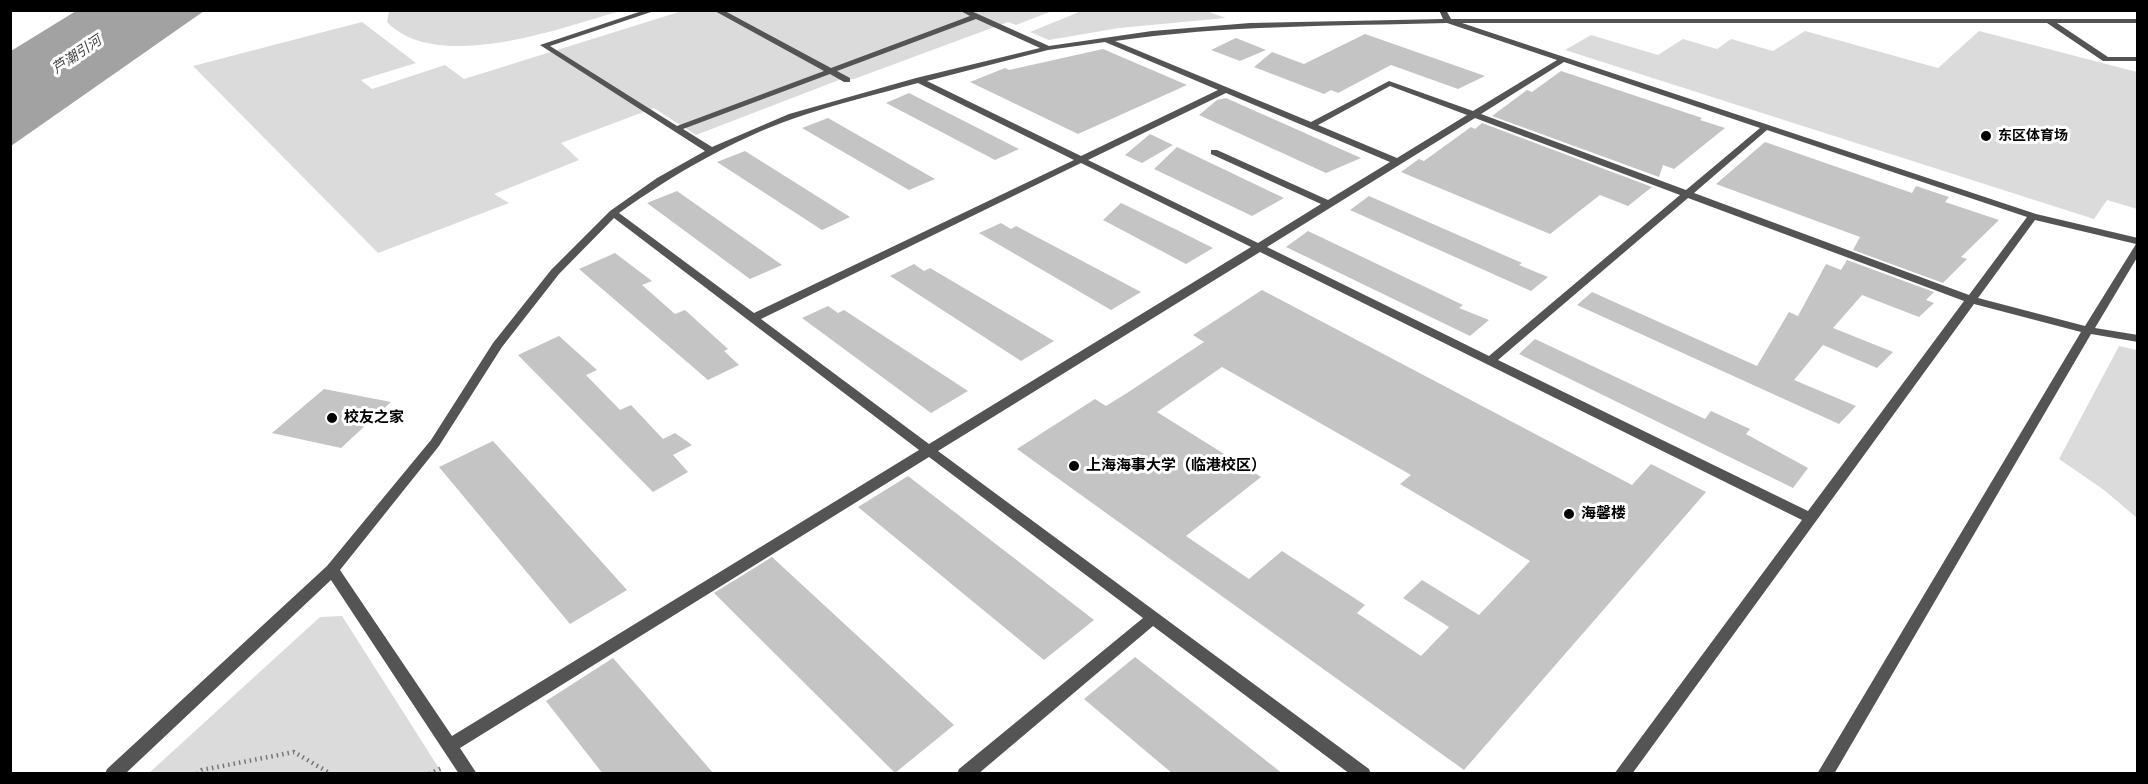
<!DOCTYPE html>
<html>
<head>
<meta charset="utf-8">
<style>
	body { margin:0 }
	#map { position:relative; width:2148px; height:784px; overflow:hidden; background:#fff; font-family:"PT Sans Narrow",sans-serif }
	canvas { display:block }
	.frame { position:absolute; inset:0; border:12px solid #000; pointer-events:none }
</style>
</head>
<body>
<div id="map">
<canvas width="2148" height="784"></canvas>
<div class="frame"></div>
</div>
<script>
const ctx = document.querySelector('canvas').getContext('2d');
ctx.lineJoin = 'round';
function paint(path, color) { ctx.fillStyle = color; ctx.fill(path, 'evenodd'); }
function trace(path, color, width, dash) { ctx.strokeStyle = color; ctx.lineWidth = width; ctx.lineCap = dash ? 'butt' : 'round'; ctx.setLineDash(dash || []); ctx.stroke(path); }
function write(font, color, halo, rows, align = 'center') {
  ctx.font = font + ' "PT Sans Narrow","Noto Sans SC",sans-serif'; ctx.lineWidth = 6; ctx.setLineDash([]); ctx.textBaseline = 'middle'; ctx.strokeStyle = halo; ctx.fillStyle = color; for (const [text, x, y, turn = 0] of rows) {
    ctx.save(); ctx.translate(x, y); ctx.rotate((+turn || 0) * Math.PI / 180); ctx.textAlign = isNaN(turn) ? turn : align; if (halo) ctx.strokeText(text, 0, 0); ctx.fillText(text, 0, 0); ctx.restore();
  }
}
const green = new Path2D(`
	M 1084,10 L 1206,11 L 1226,18 L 1119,28 L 1049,40 L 1030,32 Z
	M 389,11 L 389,10 L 620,11 C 561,28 437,74 387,22 Z
	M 682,11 L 1052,11 L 1016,25 L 1008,22 L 854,79 L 839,80 L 696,135 L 654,108 L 561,143 L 579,160 L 494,194 L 509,203 L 378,253 L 193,66 L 362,22 L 416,63 L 361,80 L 372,89 L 445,65 L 464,79 Z
	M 1805,31 L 1938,68 L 1979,31 L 2137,72 L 2137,209 L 2107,200 L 2094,219 L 1565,50 L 1591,35 L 1658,55 L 1683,39 L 1717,49 L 1731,39 L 1773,51 Z
	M 2119,346 L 2137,350 L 2137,518 L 2104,490 L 2059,459 Z
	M 342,616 L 442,773 L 149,773 L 320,617 Z`);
const water = new Path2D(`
	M 76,11 L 204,11 L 11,146 L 11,51 Z`);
const building = new Path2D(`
	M 1365,34 L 1485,76 L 1458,89 L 1391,65 L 1338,93 L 1331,90 L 1324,94 L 1254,67 L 1272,52 L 1304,64 Z
	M 1236,38 L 1266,50 L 1240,61 L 1211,50 Z
	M 1103,49 L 1187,85 L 1078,134 L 970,82 L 1005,68 L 1009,70 Z
	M 1561,71 L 1702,118 L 1700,120 L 1725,128 L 1674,169 L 1663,165 L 1659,177 L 1492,116 L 1527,90 L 1532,92 Z
	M 909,93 L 1019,149 L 995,160 L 886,103 Z
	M 1226,98 L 1361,158 L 1326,173 L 1199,115 L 1217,100 Z
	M 828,118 L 935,179 L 909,190 L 802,128 Z
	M 1482,123 L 1652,187 L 1628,206 L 1600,195 L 1550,234 L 1401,172 L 1419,159 L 1424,161 L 1471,127 L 1475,129 Z
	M 1150,134 L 1173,145 L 1142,163 L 1125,155 Z
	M 1765,142 L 1912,193 L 1916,186 L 1949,197 L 1945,202 L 1999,220 L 1961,257 L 1967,259 L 1943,283 L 1853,250 L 1860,237 L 1716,184 Z
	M 1177,147 L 1284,198 L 1252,216 L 1154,169 Z
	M 745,151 L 850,217 L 822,230 L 717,162 Z
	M 677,191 L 782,265 L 750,279 L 647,203 Z
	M 1369,196 L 1522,263 L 1519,265 L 1548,277 L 1531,291 L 1350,210 Z
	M 1121,203 L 1177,230 L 1213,248 L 1186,264 L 1103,220 Z
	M 1001,223 L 1011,229 L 1016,226 L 1141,292 L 1111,310 L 979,233 Z
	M 1308,231 L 1463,305 L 1459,308 L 1489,320 L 1470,336 L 1286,247 Z
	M 615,253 L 652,281 L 642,285 L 675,314 L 685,310 L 728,349 L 724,351 L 739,365 L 708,380 L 579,269 Z
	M 1847,260 L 1934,292 L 1926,300 L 1934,303 L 1919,317 L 1862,295 L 1833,328 L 1893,352 L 1877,368 L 1823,345 L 1794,380 L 1856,406 L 1839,424 L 1577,305 L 1592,292 L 1757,366 L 1789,312 L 1798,316 L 1826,264 L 1841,270 Z
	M 914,264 L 924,271 L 930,268 L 1054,341 L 1021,361 L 890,276 Z
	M 1262,290 L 1632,485 L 1651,464 L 1706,492 L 1464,770 L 1017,449 L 1095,399 L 1106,406 L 1127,393 L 1204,342 L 1193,335 ZM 1222,367 L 1411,475 L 1400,484 L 1530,561 L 1479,615 L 1422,580 L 1403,598 L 1449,627 L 1421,656 L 1357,613 L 1365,605 L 1282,551 L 1249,579 L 1186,536 L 1261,477 L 1157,412 Z
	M 828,306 L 838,313 L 844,310 L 968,391 L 931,413 L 802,318 Z
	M 559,336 L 597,370 L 586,375 L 620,410 L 631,405 L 663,439 L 675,433 L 692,445 L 673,455 L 688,472 L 653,492 L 518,355 Z
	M 1535,339 L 1705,419 L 1711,411 L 1750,429 L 1746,434 L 1808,468 L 1793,488 L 1519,354 Z
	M 324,389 L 391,402 L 341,448 L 272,433 Z
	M 493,441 L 627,590 L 570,624 L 439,467 Z
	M 908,476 L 1094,620 L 1044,660 L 858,507 Z
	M 772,557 L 954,725 L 895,773 L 714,593 Z
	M 1135,657 L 1283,774 L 1173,774 L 1084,699 Z
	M 613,658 L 714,774 L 603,774 L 546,701 Z`);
const path = new Path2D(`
	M 197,774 L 202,770 L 294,752 L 331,774
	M 429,774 L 442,768`);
const service = new Path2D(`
	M 645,10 L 657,10 L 550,46 L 677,126 L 824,71 L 713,10 L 723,10 L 831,68 L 970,16 L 959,10 L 969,10 L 1049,46 L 1152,31 L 1250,23 L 1443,19 L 1439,10 L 1446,10 L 1451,19 L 2138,19 L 2138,23 L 2057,23 L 2108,57 L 2138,57 L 2138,61 L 2103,61 L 2047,23 L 1462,23 L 2036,214 L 2138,238 L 2138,256 L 2095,328 L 2138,335 L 2138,342 L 2091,334 L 1834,774 L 1817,774 L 2081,332 L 1974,304 L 1632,774 L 1614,774 L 1802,520 L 1260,252 L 938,451 L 1369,769 L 1371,774 L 1350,774 L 1153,626 L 978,774 L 957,774 L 959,769 L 1143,618 L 929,457 L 460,748 L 477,774 L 459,774 L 331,580 L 125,774 L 105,774 L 107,769 L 327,566 L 431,440 L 493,343 L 551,270 L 610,211 L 657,178 L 705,151 L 540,45 ZM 976,19 L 1040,48 L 916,78 L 789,114 L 712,147 L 683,129 L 830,74 L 844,82 L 850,82 L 850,78 L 837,71 ZM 1447,23 L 1557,60 L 1473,111 L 1389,81 L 1311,122 L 1115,41 C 1225,25 1336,26 1447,23 ZM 1105,42 L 1218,90 L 1081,156 L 927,81 L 1048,50 ZM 1564,62 L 1760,128 L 1686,190 L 1481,114 ZM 918,83 L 1074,160 L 754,313 L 619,213 C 674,174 732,140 795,118 C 835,104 878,94 918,83 ZM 1390,86 L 1467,115 L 1397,158 L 1318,125 ZM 1226,93 L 1390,162 L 1328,200 L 1217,150 L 1211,150 L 1211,154 L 1321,204 L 1258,243 L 1088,160 ZM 1475,118 L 1680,195 L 1489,356 L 1267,247 ZM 1767,130 L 2027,217 L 1969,295 L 1694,193 ZM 1081,163 L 1251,247 L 929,444 L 761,319 ZM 1688,198 L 1964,301 L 1808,511 L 1498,360 ZM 614,218 L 919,450 L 452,736 L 340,570 L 439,446 L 502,347 L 559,274 ZM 2035,220 L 2136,244 L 2085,326 L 1978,298 Z`);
const markers = [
	[1986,136,6,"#000"],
	[332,418,6,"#000"],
	[1074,466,6,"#000"],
	[1569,514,6,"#000"]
];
const farWaternames = [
	["芦潮引河",77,55,-34]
];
const farPoinames = [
	["东区体育场",1998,136]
];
const poiNames = [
	["校友之家",344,418],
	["上海海事大学（临港校区）",1086,466],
	["海馨楼",1581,514]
];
paint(green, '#dbdbdb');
paint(water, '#a2a2a2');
paint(building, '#c4c4c4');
trace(path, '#767676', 4.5, [1.5, 4]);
paint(service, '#545454');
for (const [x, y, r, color] of markers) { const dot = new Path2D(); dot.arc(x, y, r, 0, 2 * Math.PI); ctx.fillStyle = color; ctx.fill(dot); trace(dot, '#fff', 2); }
write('italic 14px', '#434343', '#fff', farWaternames);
write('bold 14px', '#000', '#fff', farPoinames, 'left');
write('bold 15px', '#000', '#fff', poiNames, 'left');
</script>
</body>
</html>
